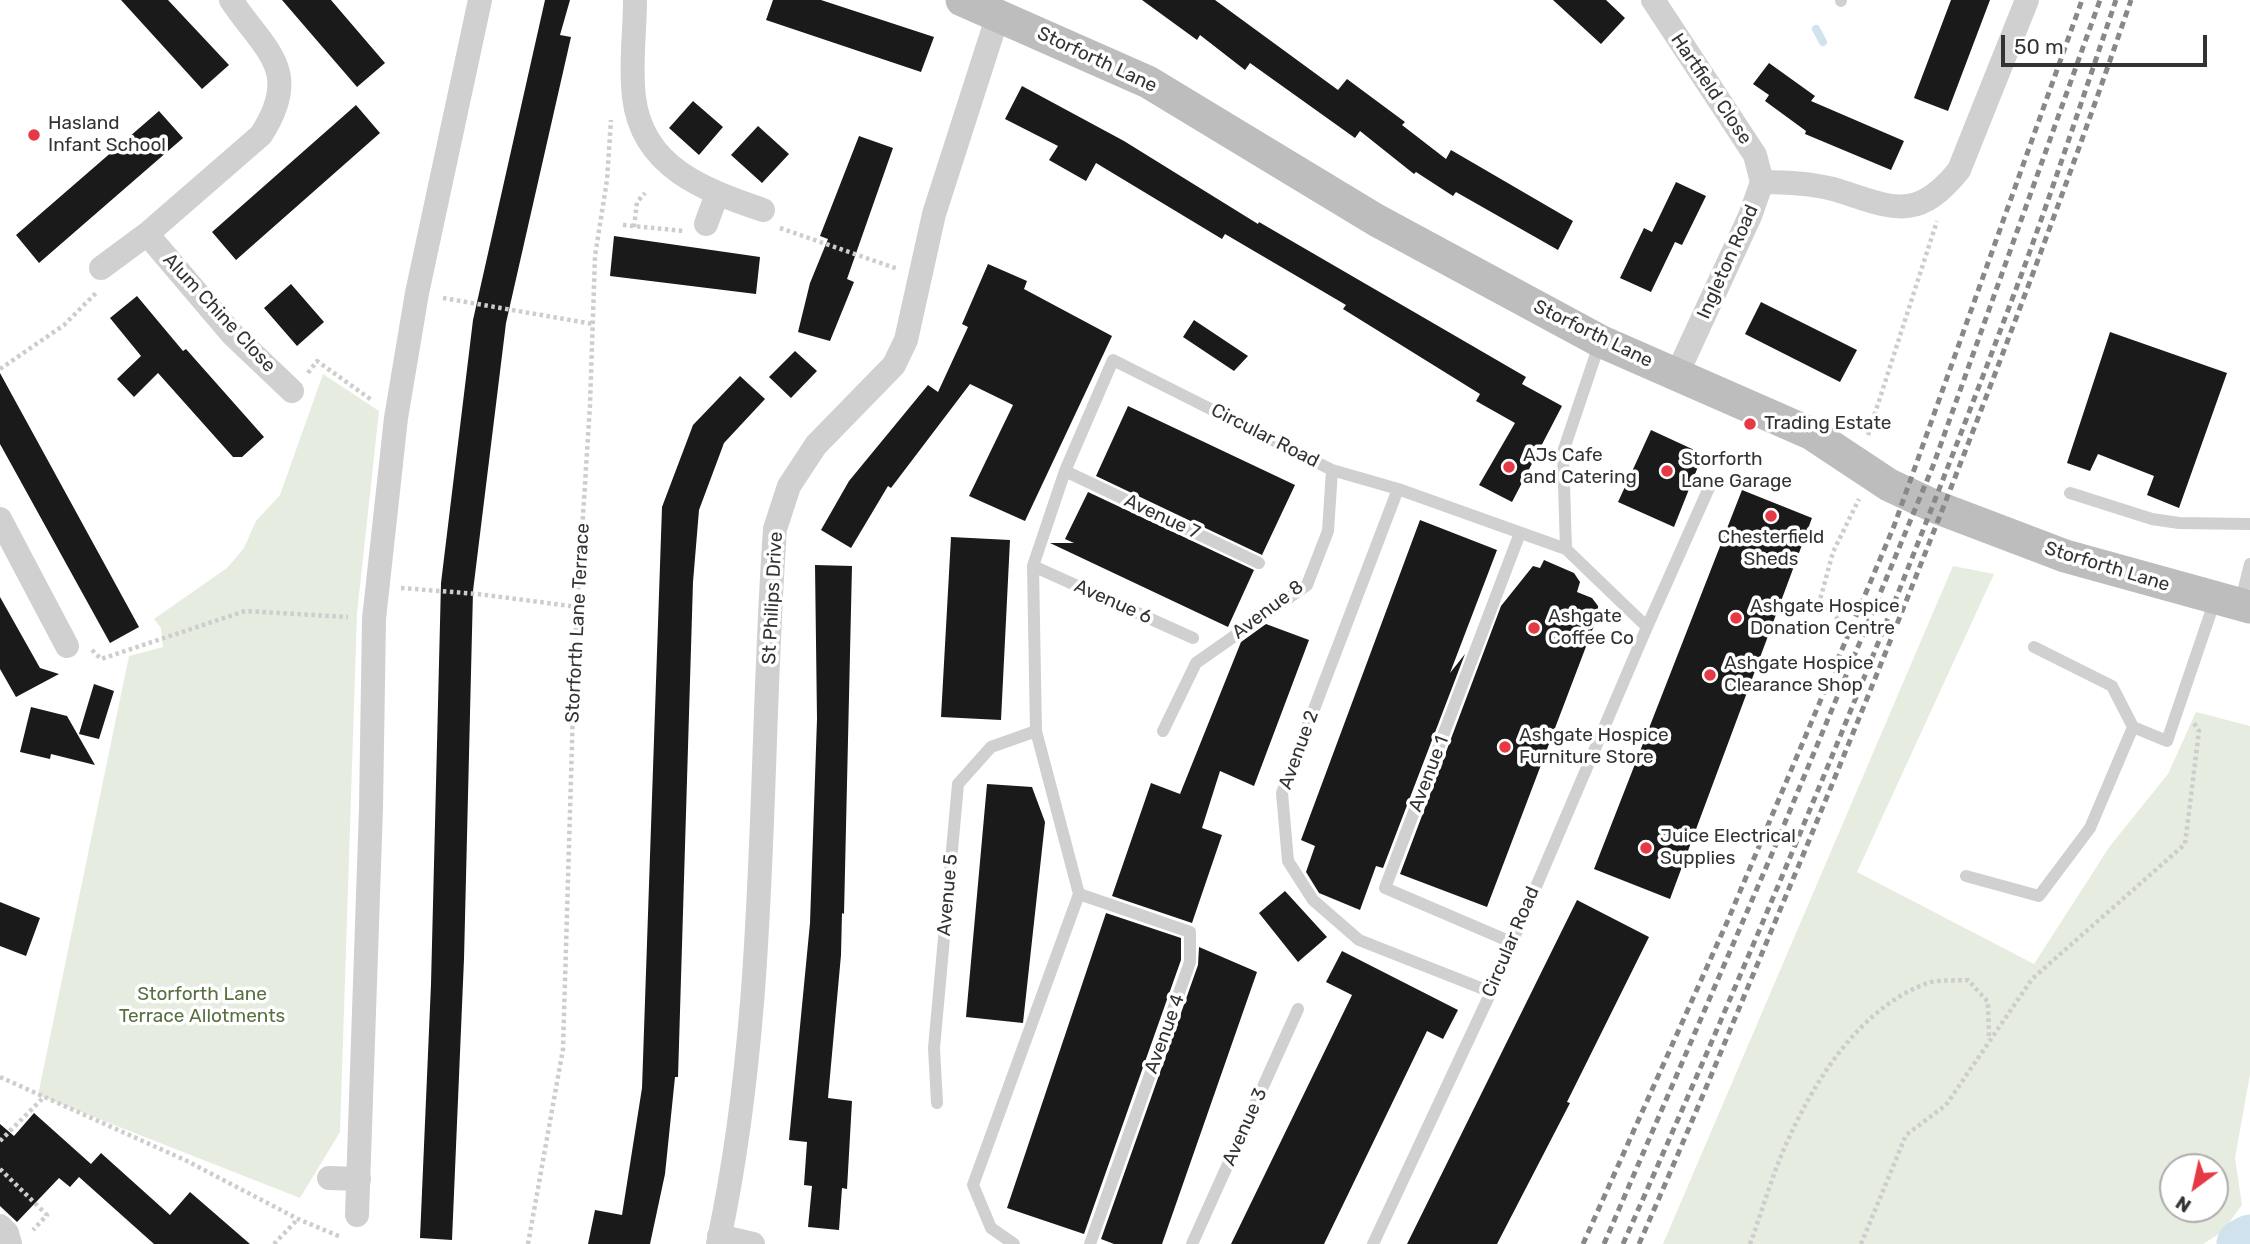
<!DOCTYPE html>
<html>
<head>
<meta charset="utf-8">
<style>
	body { margin:0 }
	#map { position:relative; width:2250px; height:1244px; overflow:hidden; background:#fff; font-family:Rubik,sans-serif }
	canvas { display:block }
	.north { position:absolute; left:2159px; top:1153px; width:70px; height:70px; box-sizing:border-box; background:#fff; border:2px solid #adadad; border-radius:50%; rotate:213deg; font-size:19px; font-weight:700; line-height:28px; text-align:center; color:#333 }
	.north::after { content:''; display:block; margin:auto; width:24px; height:32px; background:#e63946; clip-path:polygon(50% 0,100% 100%,50% 72%,0 100%) }
	.scale { position:absolute; left:2001px; top:35px; width:206px; height:32px; box-sizing:border-box; border:4px solid #333; border-top:0; padding-left:9px; font-size:21px; line-height:24px; white-space:nowrap; color:#333; -webkit-text-stroke:5px #fff; paint-order:stroke }
</style>
</head>
<body>
<div id="map">
<canvas width="2250" height="1244"></canvas>
<div class="north">N</div>
<div class="scale">50 m</div>
</div>
<script>
const ctx = document.querySelector('canvas').getContext('2d');
ctx.lineJoin = 'round';
function paint(path, color) { ctx.fillStyle = color; ctx.fill(path, 'evenodd'); }
function trace(path, color, width, dash) { ctx.strokeStyle = color; ctx.lineWidth = width; ctx.lineCap = dash ? 'butt' : 'round'; ctx.setLineDash(dash || []); ctx.stroke(path); }
function write(font, color, halo, rows, align = 'center') {
  ctx.font = font + ' Rubik,sans-serif'; ctx.lineWidth = 7; ctx.setLineDash([]); ctx.textBaseline = 'middle'; ctx.strokeStyle = halo; ctx.fillStyle = color; for (const [text, x, y, turn = 0] of rows) {
    ctx.save(); ctx.translate(x, y); ctx.rotate((+turn || 0) * Math.PI / 180); ctx.textAlign = isNaN(turn) ? turn : align; if (halo) ctx.strokeText(text, 0, 0); ctx.fillText(text, 0, 0); ctx.restore();
  }
}
const green = new Path2D(`
	M 323,374 L 379,411 L 357,613 L 340,1132 L 300,1198 L 38,1095 L 129,656 L 163,647 L 161,628 L 154,619 L 227,568 L 244,548 L 256,521 L 280,495 Z
	M 1953,566 L 1994,574 L 1857,872 L 2034,964 L 2110,846 L 2168,774 L 2196,712 L 2250,726 L 2250,1074 L 2235,1158 L 2242,1205 L 2222,1232 L 2203,1244 L 1663,1244 ZM 2173,1167 L 2215,1167 L 2215,1209 L 2173,1209 Z`);
const stream = new Path2D(`
	M 1816,29 L 1823,42`);
const river = new Path2D(`
	M 2241,1244 L 2250,1239`);
const building = new Path2D(`
	M 121,0 L 168,0 L 229,65 L 202,89 Z
	M 282,0 L 331,0 L 385,63 L 357,87 Z
	M 545,0 L 570,0 L 560,35 L 571,37 L 506,323 L 473,591 L 464,959 L 452,1240 L 420,1238 L 431,984 L 441,583 L 473,320 Z
	M 773,0 L 821,0 L 934,37 L 921,72 L 766,20 Z
	M 1142,0 L 1215,0 L 1338,90 L 1347,79 L 1405,122 L 1402,125 L 1446,159 L 1451,150 L 1573,221 L 1558,250 L 1456,192 L 1453,196 L 1416,172 L 1414,174 L 1360,131 L 1355,138 L 1250,63 L 1245,70 L 1200,35 L 1197,40 Z
	M 1553,0 L 1606,0 L 1625,18 L 1601,44 Z
	M 1951,0 L 1990,0 L 1948,111 L 1914,98 Z
	M 1769,63 L 1815,96 L 1811,101 L 1904,141 L 1891,170 L 1805,134 L 1806,131 L 1765,101 L 1769,95 L 1753,84 Z
	M 1022,86 L 1124,141 L 1258,224 L 1259,222 L 1526,377 L 1522,384 L 1562,406 L 1512,502 L 1479,485 L 1515,423 L 1476,401 L 1480,394 L 1343,309 L 1346,305 L 1225,234 L 1222,239 L 1096,163 L 1086,181 L 1049,160 L 1058,146 L 1005,119 Z
	M 693,101 L 723,127 L 699,155 L 669,128 Z
	M 356,105 L 380,133 L 236,260 L 212,232 Z
	M 159,111 L 183,138 L 39,263 L 16,235 Z
	M 758,126 L 789,154 L 762,183 L 731,155 Z
	M 859,136 L 893,148 L 847,279 L 854,282 L 830,341 L 798,332 L 810,283 L 828,239 L 820,236 Z
	M 1676,182 L 1706,196 L 1682,245 L 1675,242 L 1651,292 L 1620,278 L 1644,228 L 1652,232 Z
	M 614,236 L 760,257 L 756,294 L 610,276 Z
	M 988,264 L 1027,281 L 1024,289 L 1112,336 L 1025,521 L 969,496 L 1013,405 L 970,384 L 891,488 L 888,486 L 851,548 L 821,530 L 849,481 L 928,385 L 938,392 L 968,327 L 962,324 Z
	M 291,284 L 324,322 L 297,346 L 264,308 Z
	M 137,296 L 183,351 L 186,349 L 264,437 L 242,457 L 233,457 L 158,373 L 134,397 L 117,379 L 141,356 L 110,318 Z
	M 1761,302 L 1857,350 L 1840,382 L 1745,334 Z
	M 1194,320 L 1248,356 L 1234,371 L 1183,337 Z
	M 2110,332 L 2227,373 L 2179,508 L 2147,495 L 2154,476 L 2098,454 L 2090,471 L 2067,463 Z
	M 795,351 L 817,371 L 791,398 L 769,377 Z
	M 0,373 L 139,627 L 110,643 L 0,444 Z
	M 740,376 L 765,399 L 724,443 L 699,510 L 693,582 L 678,1077 L 675,1077 L 665,1174 L 650,1244 L 588,1244 L 595,1210 L 622,1215 L 642,1088 L 662,507 L 693,425 Z
	M 1128,406 L 1295,485 L 1262,555 L 1096,476 Z
	M 1651,430 L 1703,454 L 1674,527 L 1618,502 Z
	M 1742,490 L 1812,518 L 1670,899 L 1594,869 Z
	M 1088,492 L 1254,570 L 1228,627 L 1050,543 L 1074,543 L 1065,539 Z
	M 1420,520 L 1497,550 L 1450,673 L 1465,654 L 1383,868 L 1376,866 L 1360,910 L 1319,893 L 1306,872 L 1315,846 L 1301,840 Z
	M 951,537 L 1010,540 L 1001,720 L 941,717 Z
	M 1544,560 L 1574,573 L 1580,582 L 1577,592 L 1592,598 L 1598,606 L 1598,615 L 1487,907 L 1400,874 L 1501,606 L 1533,566 L 1540,568 Z
	M 815,565 L 852,566 L 844,914 L 842,913 L 841,955 L 828,1098 L 852,1101 L 847,1189 L 842,1188 L 839,1230 L 808,1227 L 812,1186 L 804,1185 L 807,1142 L 789,1140 L 810,923 L 817,719 Z
	M 0,597 L 40,668 L 59,674 L 16,697 L 0,669 Z
	M 1266,624 L 1309,640 L 1254,786 L 1220,771 L 1202,828 L 1222,835 L 1192,923 L 1112,896 L 1151,783 L 1180,794 L 1241,642 Z
	M 94,684 L 114,691 L 99,739 L 79,734 Z
	M 31,707 L 67,716 L 95,765 L 51,754 L 50,759 L 20,752 Z
	M 987,784 L 1032,787 L 1045,822 L 1023,1023 L 966,1017 Z
	M 1285,891 L 1327,937 L 1298,962 L 1259,913 Z
	M 1577,900 L 1649,937 L 1567,1102 L 1570,1103 L 1497,1244 L 1407,1244 Z
	M 0,902 L 40,918 L 26,956 L 0,946 Z
	M 1106,913 L 1181,938 L 1181,960 L 1084,1234 L 1007,1208 Z
	M 1199,947 L 1257,972 L 1162,1244 L 1114,1244 L 1101,1239 L 1198,965 Z
	M 1342,951 L 1458,1010 L 1443,1039 L 1427,1031 L 1324,1244 L 1231,1244 L 1352,995 L 1326,982 Z
	M 34,1113 L 91,1164 L 80,1176 L 101,1153 L 170,1215 L 190,1192 L 250,1244 L 154,1244 L 79,1177 L 70,1187 L 59,1178 L 17,1222 L 0,1206 L 0,1124 L 14,1136 Z`);
const path = new Path2D(`
	M 623,225 L 684,231
	M 634,227 L 637,202 L 645,193
	M 780,228 L 898,269
	M 443,298 L 593,324
	M 0,369 L 64,325 L 98,291
	M 308,373 L 317,361 L 373,401
	M 1868,435 L 1937,221
	M 401,588 L 478,594 L 578,607
	M 1838,619 L 1820,600 L 1833,552 L 1859,499
	M 92,650 L 101,659 L 245,611 L 348,617
	M 0,1077 L 185,1160 L 298,1219 L 341,1237
	M 0,1141 L 42,1099
	M 0,1169 L 47,1215 L 33,1230
	M 274,1244 L 297,1220
	M 528,1244 L 563,1049 L 575,642 L 590,405 L 595,256 L 607,180 L 611,120
	M 1750,1244 C 1763,1209 1773,1171 1789,1138 C 1816,1078 1861,1008 1925,984 C 1937,979 1955,981 1968,980 L 1988,1002 L 1989,1040
	M 1861,1244 L 1906,1135 L 1946,1105 L 2032,979 L 2185,844 L 2199,731 L 2194,723`);
const lane = new Path2D(`
	M 1841,1 L 1841,0
	M 1065,471 L 1259,563
	M 1398,489 L 1282,793 L 1288,861 L 1313,900 L 1359,940 L 1491,992
	M 2070,493 L 2152,519 L 2179,523 L 2250,524
	M 1566,549 L 1563,452 L 1600,342
	M 1033,566 L 1193,638
	M 2240,604 L 2250,564
	M 1647,627 L 1712,481
	M 2034,647 L 2112,686 L 2133,727
	M 1163,731 L 1196,663 L 1307,585 L 1328,531 L 1332,470
	M 1966,876 L 2039,896 L 2090,828 L 2133,727 L 2167,741 L 2215,600
	M 1079,894 L 1190,932 L 1190,962 L 1090,1244
	M 1511,942 L 1385,888 L 1520,533
	M 937,1103 L 934,1048 L 958,784 L 991,747 L 1036,731
	M 1014,1244 L 991,1228 L 973,1185 L 1079,894 L 1036,731 L 1033,566 L 1065,471 L 1113,360 L 1332,470 L 1398,489 L 1566,549 L 1647,627 L 1491,992 L 1373,1244
	M 1192,1244 L 1298,1009`);
const street = new Path2D(`
	M 635,0 C 635,31 630,66 634,97 C 642,168 705,190 763,210
	M 1653,0 L 1755,155 L 1762,182
	M 706,224 L 717,194
	M 147,234 L 232,334 L 292,391
	M 101,268 L 147,234 L 261,135 C 303,70 265,51 231,0
	M 1677,374 L 1750,216 L 1762,182 C 1786,182 1809,183 1833,189 C 1890,206 1915,225 1959,170 L 2027,0
	M 0,519 L 67,646
	M 329,1178 L 359,1179
	M 357,1215 L 371,808 L 374,619 L 396,418 L 417,293 L 480,0
	M 0,1226 L 7,1233 L 10,1244
	M 719,1236 L 753,1244
	M 718,1244 C 769,1008 758,768 775,529 L 789,486 L 816,445 L 894,365 L 906,340 L 934,214 L 998,15`);
const secondary = new Path2D(`
	M 962,0 L 1148,82 L 1376,220 L 1600,341 L 1812,434 L 1889,485 L 1936,507 L 2065,556 L 2250,607`);
const rail = new Path2D(`
	M 1583,1244 L 1728,920 L 1894,526 L 2082,0
	M 1604,1244 L 1774,849 L 1933,466 L 2100,0
	M 1623,1244 C 1765,925 1899,601 2022,273 C 2055,183 2085,91 2116,0
	M 1639,1244 C 1695,1117 1747,988 1801,860 C 1918,576 2031,291 2131,0`);
const markers = [
	[34,135,7,"#e63946"],
	[1750,424,7,"#e63946"],
	[1509,467,7,"#e63946"],
	[1667,471,7,"#e63946"],
	[1771,516,7,"#e63946"],
	[1736,618,7,"#e63946"],
	[1534,628,7,"#e63946"],
	[1710,675,7,"#e63946"],
	[1505,747,7,"#e63946"],
	[1646,848,7,"#e63946"]
];
const streetNames = [
	["Storforth Lane",1097,60,25],
	["Hartfield Close",1711,89,56],
	["Ingleton Road",1728,262,-66],
	["Alum Chine Close",219,313,47],
	["Storforth Lane",1593,334,26],
	["Circular Road",1265,436,27],
	["Avenue 7",1162,517,25],
	["Storforth Lane",2107,567,17],
	["St Philips Drive",773,598,-87],
	["Avenue 6",1113,602,24],
	["Avenue 8",1268,610,-37],
	["Storforth Lane Terrace",578,623,-87],
	["Avenue 2",1299,750,-70],
	["Avenue 1",1429,774,-69],
	["Avenue 5",948,895,-85],
	["Circular Road",1511,942,-67],
	["Avenue 4",1165,1034,-70],
	["Avenue 3",1245,1127,-66]
];
const poiNames = [
	["Hasland",48,124],
	["Infant School",48,146],
	["Trading Estate",1764,424],
	["AJs Cafe",1523,456],
	["and Catering",1523,478],
	["Storforth",1681,460],
	["Lane Garage",1681,482],
	["Chesterfield",1771,538,"center"],
	["Sheds",1771,560,"center"],
	["Ashgate Hospice",1750,607],
	["Donation Centre",1750,629],
	["Ashgate",1548,617],
	["Coffee Co",1548,639],
	["Ashgate Hospice",1724,664],
	["Clearance Shop",1724,686],
	["Ashgate Hospice",1519,736],
	["Furniture Store",1519,758],
	["Juice Electrical",1660,837],
	["Supplies",1660,859]
];
const parkNames = [
	["Storforth Lane",202,995],
	["Terrace Allotments",202,1017]
];
paint(green, '#e6ecdf');
trace(stream, '#cfe2ee', 8);
trace(river, '#cfe2ee', 49);
paint(building, '#1a1a1a');
trace(path, '#cdcdcd', 4.5, [3.5, 3.5]);
trace(lane, '#d0d0d0', 12);
trace(street, '#d0d0d0', 24);
trace(secondary, '#bdbdbd', 33);
trace(rail, '#888', 5, [7, 5]);
for (const [x, y, r, color] of markers) { const dot = new Path2D(); dot.arc(x, y, r, 0, 2 * Math.PI); ctx.fillStyle = color; ctx.fill(dot); trace(dot, '#fff', 2.5); }
write('19px', '#333', '#fff', streetNames);
write('19px', '#333', '#fff', poiNames, 'left');
write('19px', '#56703f', '#fff', parkNames);
</script>
</body>
</html>
